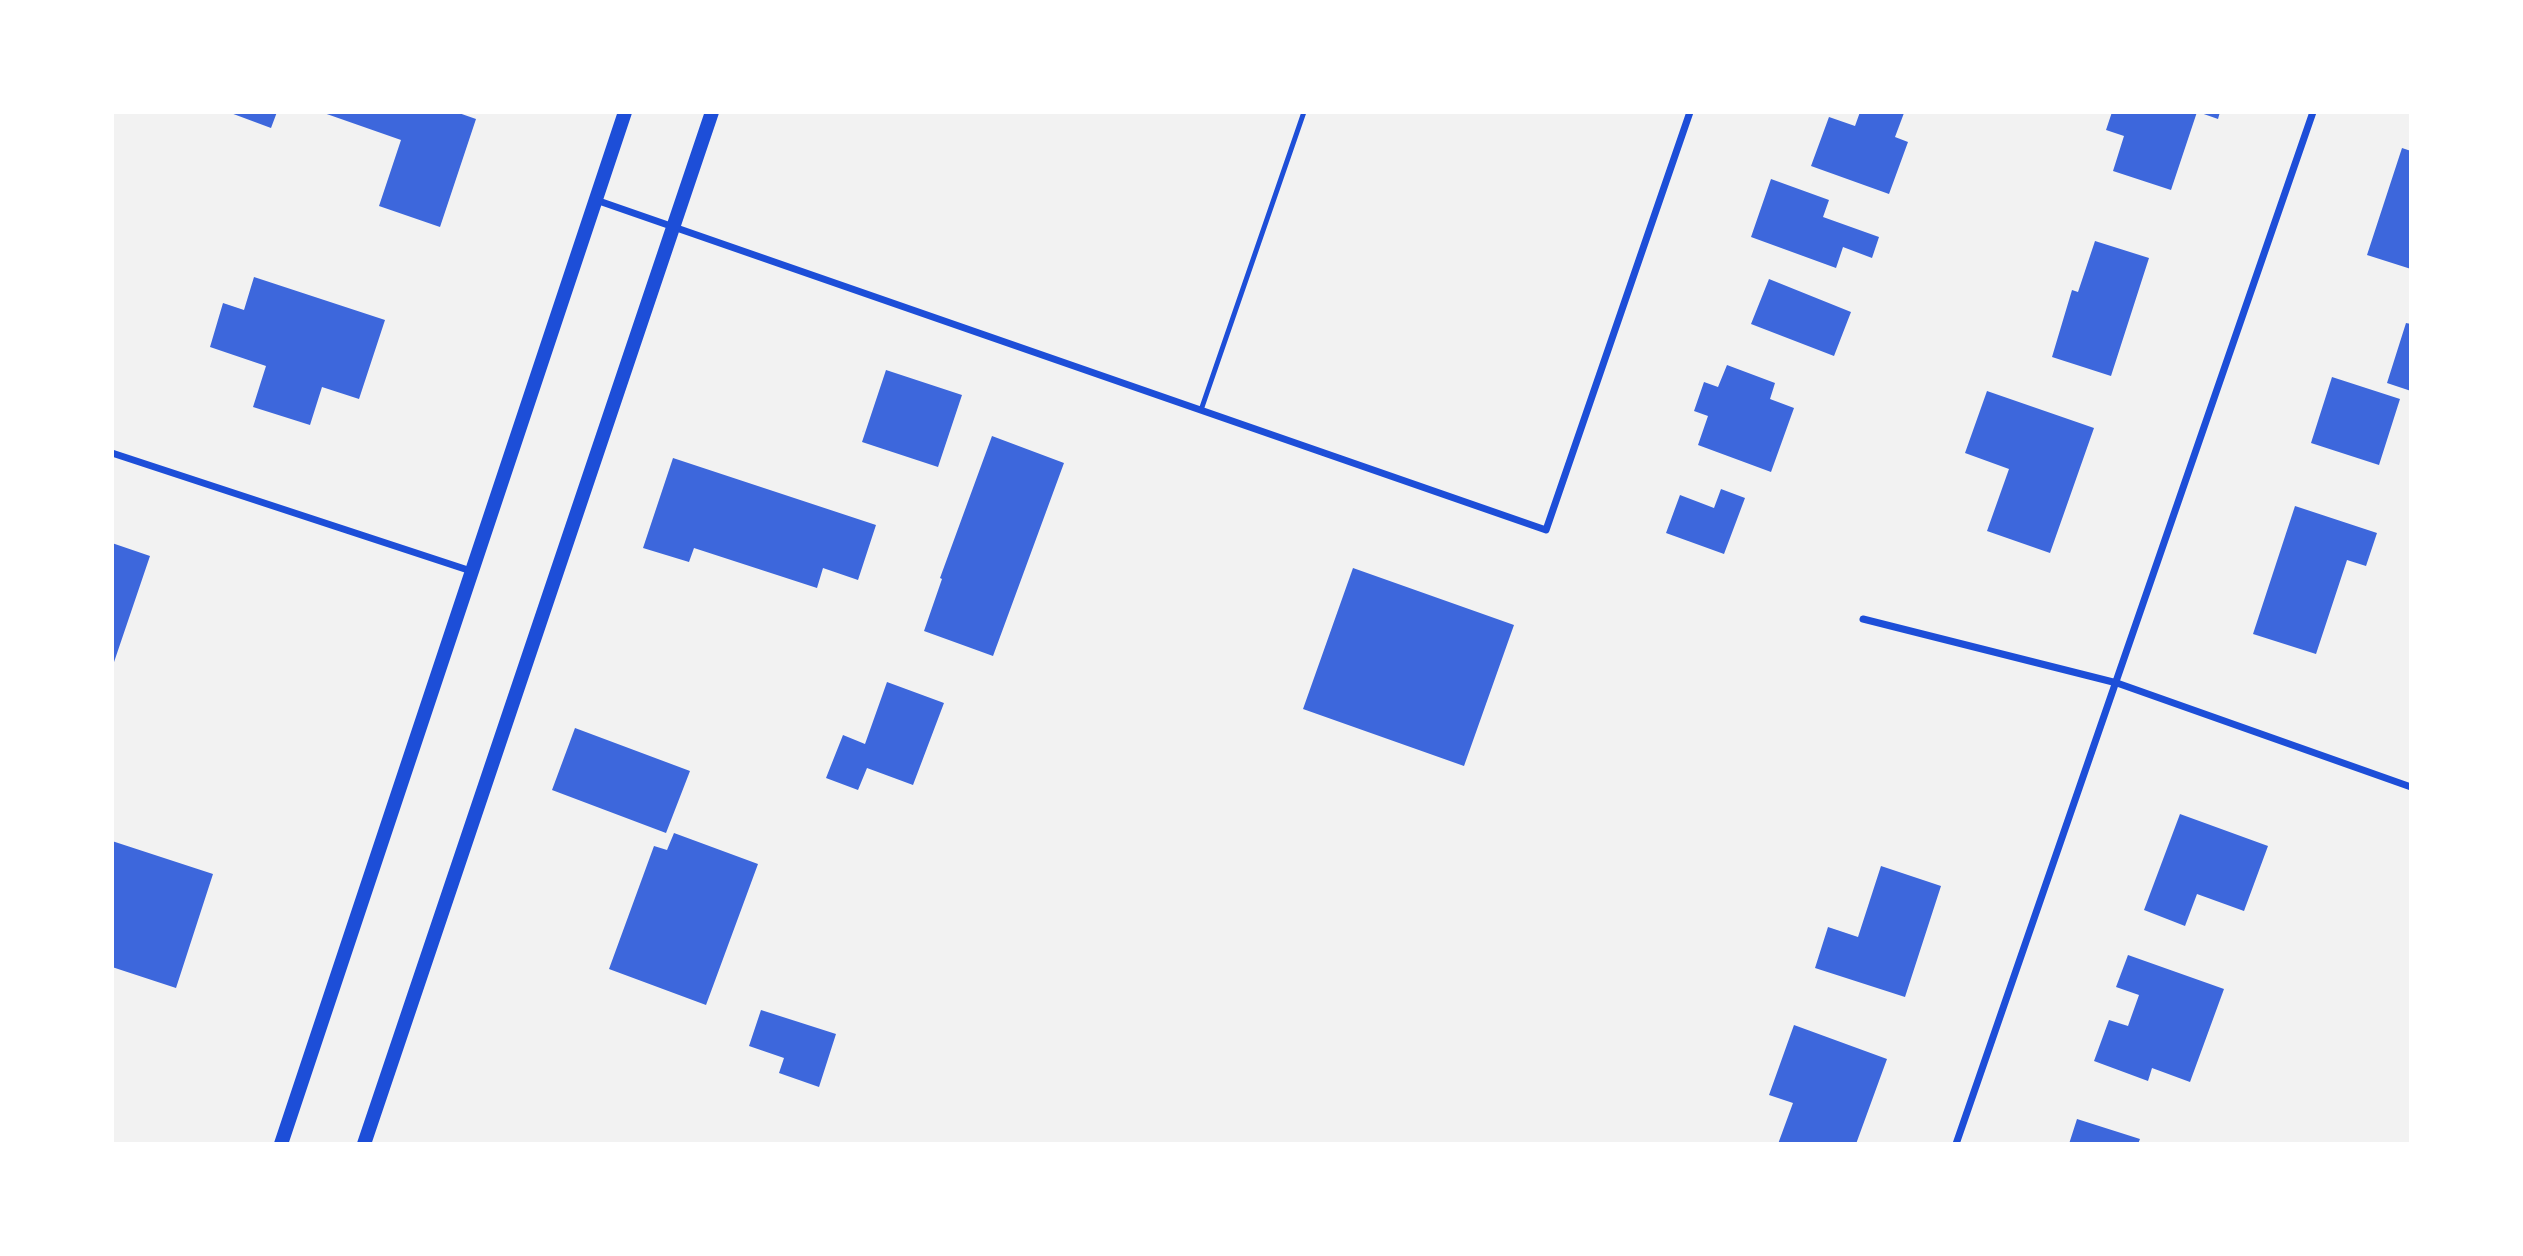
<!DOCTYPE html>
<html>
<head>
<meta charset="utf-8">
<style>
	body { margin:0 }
	#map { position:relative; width:2523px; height:1256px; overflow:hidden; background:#f2f2f2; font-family:"IBM Plex Sans",sans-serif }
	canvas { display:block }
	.frame { position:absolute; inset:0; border:114px solid #fff; pointer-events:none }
</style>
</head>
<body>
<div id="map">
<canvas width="2523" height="1256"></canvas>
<div class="frame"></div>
</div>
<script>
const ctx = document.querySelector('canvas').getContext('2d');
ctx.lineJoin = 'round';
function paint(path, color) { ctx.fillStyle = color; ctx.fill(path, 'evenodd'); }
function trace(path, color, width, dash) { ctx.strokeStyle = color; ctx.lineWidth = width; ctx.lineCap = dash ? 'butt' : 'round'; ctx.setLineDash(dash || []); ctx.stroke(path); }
const building = new Path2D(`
	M 228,112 L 277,112 L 271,128 Z
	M 321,112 L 456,112 L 476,119 L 440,227 L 379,206 L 401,140 Z
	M 1860,112 L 1904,113 L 1895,137 L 1908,142 L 1889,194 L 1811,166 L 1829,117 L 1855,126 Z
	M 2112,112 L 2197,112 L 2171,190 L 2113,171 L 2124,136 L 2106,130 Z
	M 2198,112 L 2220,112 L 2218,119 Z
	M 2402,148 L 2411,151 L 2411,269 L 2367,255 Z
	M 1771,179 L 1829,200 L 1823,217 L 1879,237 L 1872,258 L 1843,247 L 1836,268 L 1751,237 Z
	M 2095,241 L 2149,258 L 2111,376 L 2052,357 L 2072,290 L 2078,292 Z
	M 254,277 L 385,320 L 359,399 L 322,387 L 310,425 L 253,407 L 266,366 L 210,347 L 223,303 L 244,310 Z
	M 1769,279 L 1851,312 L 1834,356 L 1751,324 Z
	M 2406,323 L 2411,324 L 2411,391 L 2387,383 Z
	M 1727,365 L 1775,383 L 1770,399 L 1794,408 L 1771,472 L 1698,445 L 1708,416 L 1694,411 L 1704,382 L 1718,387 Z
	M 886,370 L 962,395 L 938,467 L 862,442 Z
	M 2332,377 L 2400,399 L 2379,465 L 2311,443 Z
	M 1987,391 L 2094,428 L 2050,553 L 1987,531 L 2009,469 L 1965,453 Z
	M 992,436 L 1064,463 L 993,656 L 924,631 L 942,579 L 940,578 Z
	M 673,458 L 876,525 L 858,580 L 823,568 L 817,588 L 694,548 L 689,562 L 643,548 Z
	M 1721,489 L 1745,498 L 1724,554 L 1666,533 L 1680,495 L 1714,508 Z
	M 2295,506 L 2377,533 L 2366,566 L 2347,560 L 2316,654 L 2253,634 Z
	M 112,543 L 150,556 L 112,668 Z
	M 1353,568 L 1514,625 L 1464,766 L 1303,709 Z
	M 887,682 L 944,703 L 913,785 L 867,768 L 858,790 L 826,778 L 843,735 L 865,744 Z
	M 575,728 L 690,771 L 666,833 L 552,790 Z
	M 2180,814 L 2268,846 L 2244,911 L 2197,894 L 2185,926 L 2144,910 Z
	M 674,833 L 758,864 L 706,1005 L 609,969 L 654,846 L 667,850 Z
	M 112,841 L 213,874 L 176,988 L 112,967 Z
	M 1881,866 L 1941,886 L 1905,997 L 1815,968 L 1828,927 L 1858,937 Z
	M 2128,955 L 2224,989 L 2190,1082 L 2152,1068 L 2148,1081 L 2094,1061 L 2109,1020 L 2128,1026 L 2139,995 L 2116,987 Z
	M 761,1010 L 836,1034 L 819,1087 L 779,1073 L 784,1058 L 749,1046 Z
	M 1794,1025 L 1887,1059 L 1856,1144 L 1778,1144 L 1793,1103 L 1769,1095 Z
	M 2077,1119 L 2140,1139 L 2138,1144 L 2069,1144 Z`);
const service = new Path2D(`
	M 1201,410 L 1304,112`);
const minor = new Path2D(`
	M 596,200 L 1546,530 L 1690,112
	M 112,453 L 471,571
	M 1863,619 L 2117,683 L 2411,787
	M 1956,1144 L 2313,112`);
const secondary = new Path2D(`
	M 281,1144 L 625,112
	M 364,1144 L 712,112`);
paint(building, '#3d67dc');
trace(service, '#1d4ed8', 5);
trace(minor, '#1d4ed8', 7);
trace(secondary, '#1d4ed8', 14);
</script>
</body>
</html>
